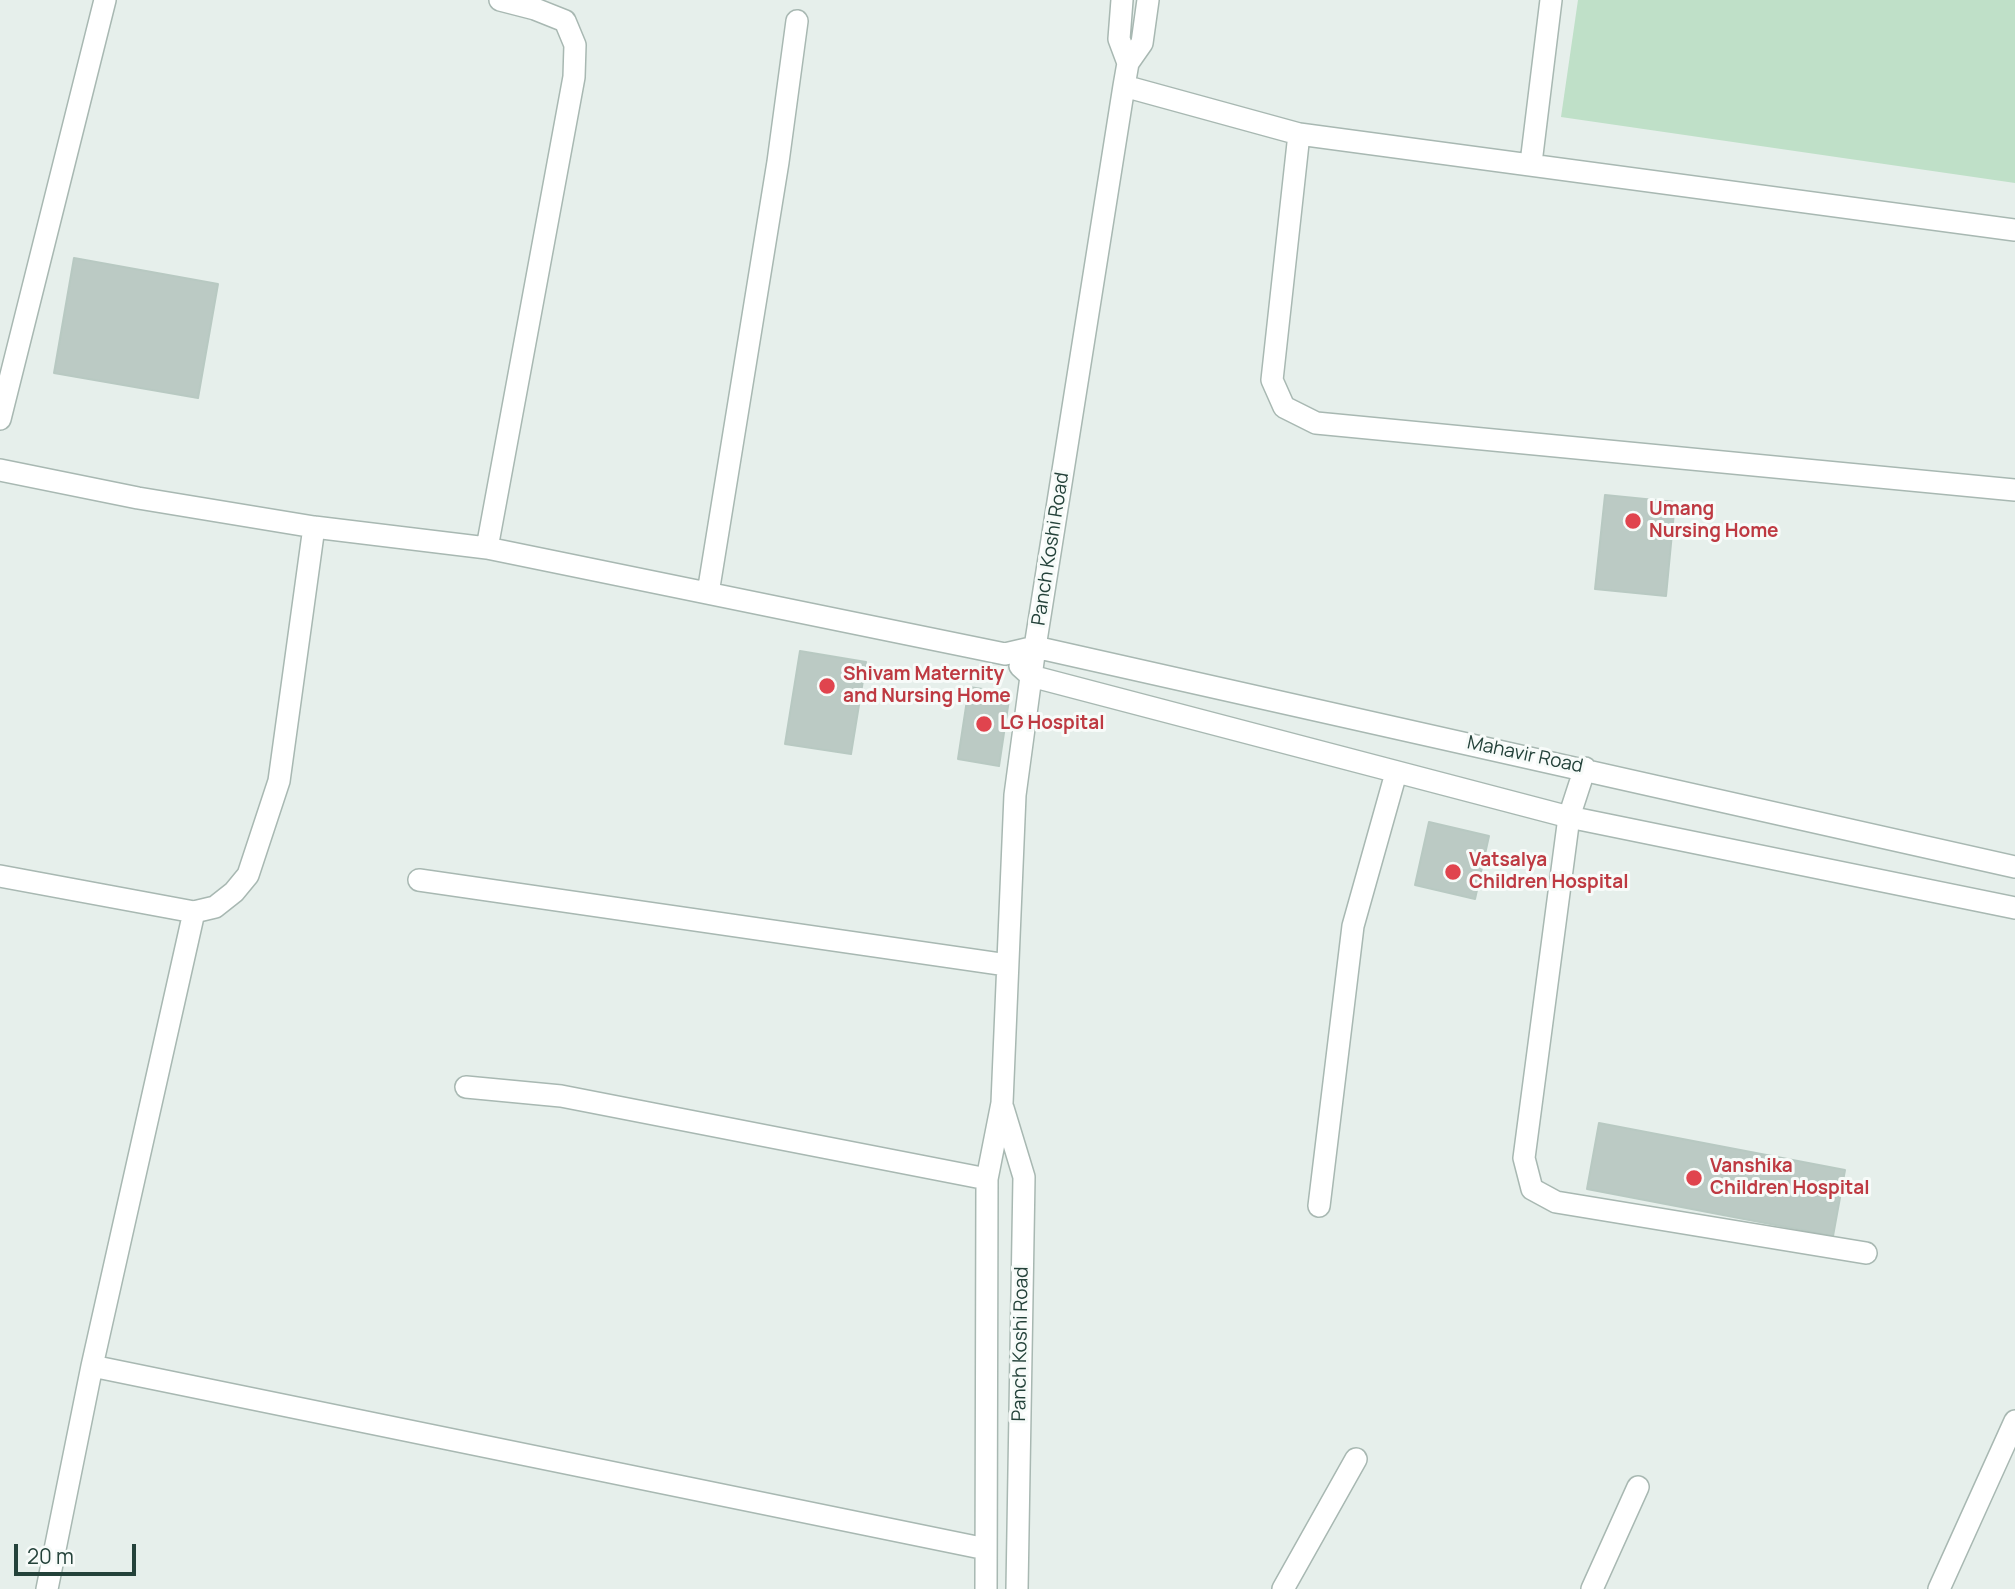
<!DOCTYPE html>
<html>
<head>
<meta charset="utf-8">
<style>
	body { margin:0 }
	#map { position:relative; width:2015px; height:1589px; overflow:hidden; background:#e6efeb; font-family:Manrope,sans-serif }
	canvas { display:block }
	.scale { position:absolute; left:14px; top:1544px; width:122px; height:32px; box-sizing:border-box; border:4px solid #24423a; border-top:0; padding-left:9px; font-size:21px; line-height:24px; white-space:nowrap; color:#24423a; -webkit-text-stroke:5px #f7fbf9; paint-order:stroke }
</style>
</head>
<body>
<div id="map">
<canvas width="2015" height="1589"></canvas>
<div class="scale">20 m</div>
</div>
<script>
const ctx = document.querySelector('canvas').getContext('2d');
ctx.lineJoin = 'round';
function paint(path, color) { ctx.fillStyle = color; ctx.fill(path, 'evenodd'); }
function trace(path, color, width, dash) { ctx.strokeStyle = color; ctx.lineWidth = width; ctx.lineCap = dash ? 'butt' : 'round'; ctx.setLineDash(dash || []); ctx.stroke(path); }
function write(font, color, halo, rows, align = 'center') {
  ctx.font = font + ' Manrope,sans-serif'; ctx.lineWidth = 6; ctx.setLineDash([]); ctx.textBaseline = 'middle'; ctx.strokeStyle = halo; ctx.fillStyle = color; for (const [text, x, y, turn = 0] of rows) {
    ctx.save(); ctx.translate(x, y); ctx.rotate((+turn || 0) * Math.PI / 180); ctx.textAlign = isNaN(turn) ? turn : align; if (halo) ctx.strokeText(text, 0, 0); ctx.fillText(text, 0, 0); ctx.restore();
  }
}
const green = new Path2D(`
	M 1578,0 L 2015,0 L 2015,183 L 1561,117 Z`);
const building = new Path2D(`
	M 74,258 L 218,284 L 198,398 L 54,373 Z
	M 1605,495 L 1675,502 L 1666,596 L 1595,589 Z
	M 800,651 L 866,662 L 851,754 L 785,744 Z
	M 969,687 L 1010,693 L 999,766 L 958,759 Z
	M 1429,822 L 1489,836 L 1475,899 L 1415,885 Z
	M 1599,1123 L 1845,1170 L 1833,1236 L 1587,1189 Z`);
const minor = new Path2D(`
	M 1128,63 L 1142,43 L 1148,0
	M 1124,86 L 1299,134 L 2015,230
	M 1299,134 L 1272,380 L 1284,407 L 1316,423 L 2015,490
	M 1531,163 L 1551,0
	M 0,419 L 105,0
	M 0,470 L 138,498 L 314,527 L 487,548 L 1005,654 L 1035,647 L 2015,867
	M 487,548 L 574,77 L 575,45 L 565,21 L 535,9 L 500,0
	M 708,593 L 778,162 L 797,21
	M 1020,666 L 1031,676 L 1569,817 L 2015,908
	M 1585,768 L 1569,817 L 1524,1158 L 1532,1189 L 1556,1202 L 1866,1253
	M 0,876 L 194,912 L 215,907 L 234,892 L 248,875 L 279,781 L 314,527
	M 419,880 L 1007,965
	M 466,1087 L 561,1096 L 987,1179
	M 1003,1108 L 1024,1177 L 1017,1589
	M 1319,1206 L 1353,926 L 1396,773
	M 92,1366 L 986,1549
	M 47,1589 L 92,1366 L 194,912
	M 986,1589 L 987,1179 L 1002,1103 L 1015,795 L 1035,647 L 1124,86 L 1128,63 L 1119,39 L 1122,0
	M 1283,1589 L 1356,1459
	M 1592,1589 L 1638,1487
	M 1939,1589 L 2015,1421`);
const markers = [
	[1633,521,9,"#e0444e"],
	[827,686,9,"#e0444e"],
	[984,724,9,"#e0444e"],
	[1453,872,9,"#e0444e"],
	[1694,1178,9,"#e0444e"]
];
const healthNames = [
	["Umang",1649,510],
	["Nursing Home",1649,532],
	["Shivam Maternity",843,675],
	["and Nursing Home",843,697],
	["LG Hospital",1000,724],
	["Vatsalya",1469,861],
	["Children Hospital",1469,883],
	["Vanshika",1710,1167],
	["Children Hospital",1710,1189]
];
const streetNames = [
	["Panch Koshi Road",1051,549,-81],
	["Mahavir Road",1525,755,12],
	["Panch Koshi Road",1021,1344,-89]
];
paint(green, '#bfe0c8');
paint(building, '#bbcac4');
trace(building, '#b8c9c2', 2);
trace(minor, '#a8b8b2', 24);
trace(minor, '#fff', 21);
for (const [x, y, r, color] of markers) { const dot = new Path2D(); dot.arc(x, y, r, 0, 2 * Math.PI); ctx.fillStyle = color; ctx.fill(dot); trace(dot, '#f7fbf9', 2.5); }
write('bold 19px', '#be3a42', '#f7fbf9', healthNames, 'left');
write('19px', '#24423a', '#f7fbf9', streetNames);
</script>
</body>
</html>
